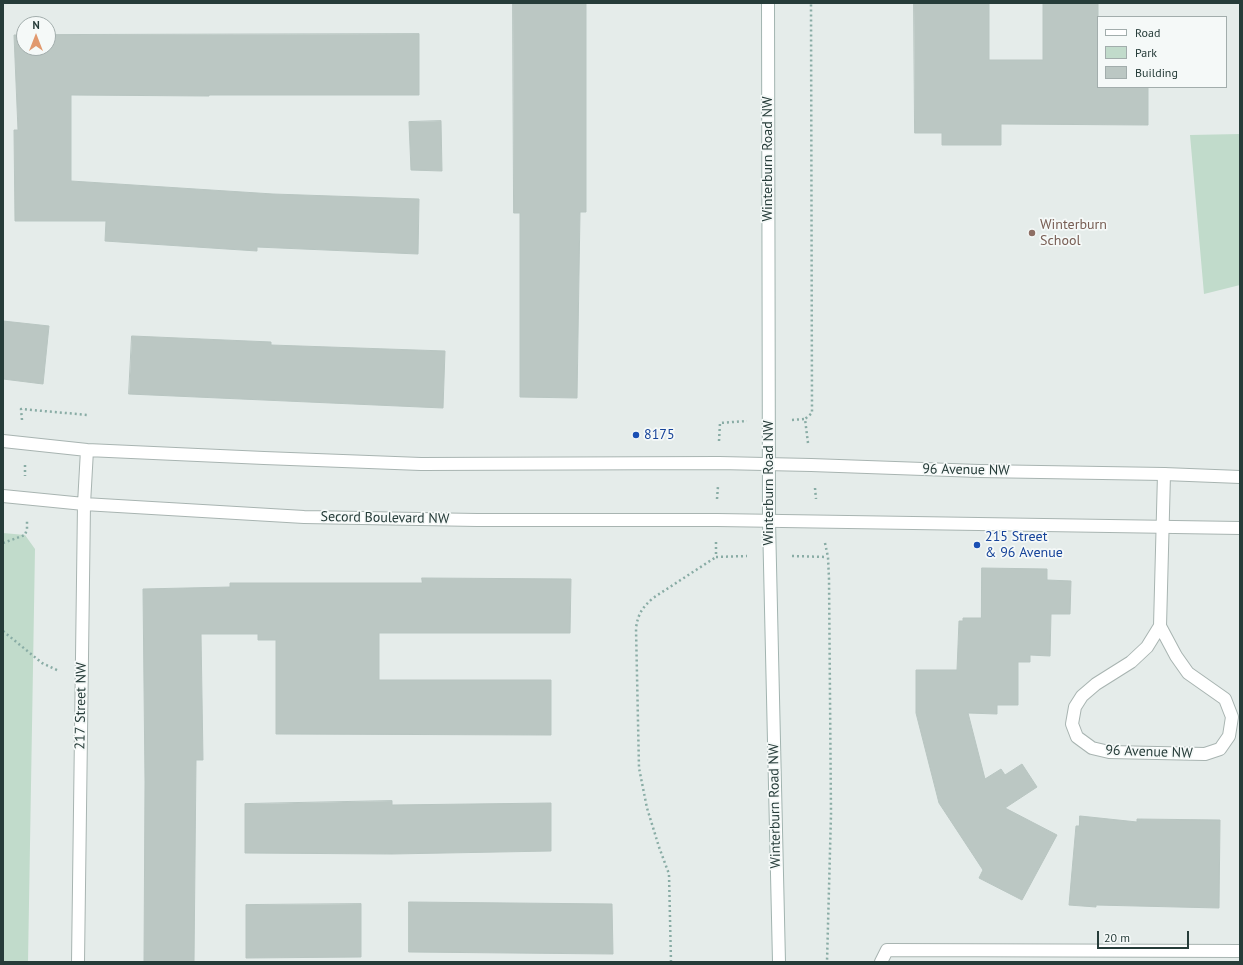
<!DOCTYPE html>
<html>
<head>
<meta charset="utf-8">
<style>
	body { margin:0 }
	#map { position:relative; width:1243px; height:965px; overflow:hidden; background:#e5ecea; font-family:"PT Sans",sans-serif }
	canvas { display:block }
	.frame { position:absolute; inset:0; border:4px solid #263c39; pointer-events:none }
	.legend { position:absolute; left:1097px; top:16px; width:130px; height:72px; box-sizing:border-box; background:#f5f9f8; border:1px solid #a2adac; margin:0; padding:5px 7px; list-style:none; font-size:12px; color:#263c39 }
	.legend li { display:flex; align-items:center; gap:8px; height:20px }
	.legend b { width:20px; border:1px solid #a2adac }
	.north { position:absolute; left:16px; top:16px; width:40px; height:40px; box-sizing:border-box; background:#f5f9f8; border:1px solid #a2adac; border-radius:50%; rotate:0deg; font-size:11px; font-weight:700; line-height:16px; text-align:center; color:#263c39 }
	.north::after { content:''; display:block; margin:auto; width:14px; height:18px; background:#e1996e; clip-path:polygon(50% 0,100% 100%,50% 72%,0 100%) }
	.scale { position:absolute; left:1097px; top:931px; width:92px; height:18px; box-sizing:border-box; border:2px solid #263c39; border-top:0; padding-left:5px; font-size:12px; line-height:14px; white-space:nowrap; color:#263c39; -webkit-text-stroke:3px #f5f9f8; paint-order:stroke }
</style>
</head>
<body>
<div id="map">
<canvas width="1243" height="965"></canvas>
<div class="frame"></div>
<ul class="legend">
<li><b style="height:5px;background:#fff"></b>Road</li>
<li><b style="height:11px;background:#c1dbcb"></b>Park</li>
<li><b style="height:11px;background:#bbc7c3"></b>Building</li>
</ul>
<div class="north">N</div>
<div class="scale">20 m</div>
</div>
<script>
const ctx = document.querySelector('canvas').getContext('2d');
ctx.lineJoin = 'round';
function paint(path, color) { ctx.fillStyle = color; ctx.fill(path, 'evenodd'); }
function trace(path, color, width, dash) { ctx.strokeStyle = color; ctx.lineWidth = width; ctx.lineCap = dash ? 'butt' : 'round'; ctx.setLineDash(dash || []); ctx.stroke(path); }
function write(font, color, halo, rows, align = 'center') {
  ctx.font = font + ' "PT Sans",sans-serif'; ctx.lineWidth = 3.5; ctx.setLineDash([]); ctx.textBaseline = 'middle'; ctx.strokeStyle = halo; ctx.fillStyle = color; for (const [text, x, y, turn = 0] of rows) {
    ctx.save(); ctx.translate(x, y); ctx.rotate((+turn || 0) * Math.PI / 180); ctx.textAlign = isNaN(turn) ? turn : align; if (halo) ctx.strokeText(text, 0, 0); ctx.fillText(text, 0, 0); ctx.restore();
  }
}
const green = new Path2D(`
	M 1240,134 L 1240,285 L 1204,294 L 1190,135 Z
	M 3,533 L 25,535 L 35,549 L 28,962 L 3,962 Z`);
const building = new Path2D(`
	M 914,3 L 989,3 L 989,60 L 1043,60 L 1043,3 L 1098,3 L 1098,87 L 1148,87 L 1148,125 L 1001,124 L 1001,145 L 942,145 L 942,133 L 915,133 Z
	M 513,4 L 586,4 L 586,212 L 580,212 L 577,398 L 520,397 L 520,213 L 514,213 Z
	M 419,34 L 419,95 L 209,95 L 209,96 L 71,95 L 71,181 L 273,194 L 419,199 L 418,254 L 257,247 L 257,251 L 105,241 L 106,221 L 15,221 L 14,130 L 18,130 L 14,35 L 24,35 L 24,48 L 48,48 L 48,35 Z
	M 441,121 L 442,171 L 411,170 L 409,122 Z
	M 3,321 L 49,326 L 43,384 L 3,379 Z
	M 132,336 L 271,342 L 271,345 L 445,351 L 443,408 L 129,394 Z
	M 982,568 L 1047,569 L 1047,580 L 1071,581 L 1070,614 L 1051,614 L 1050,656 L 1030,655 L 1030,662 L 1018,662 L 1018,705 L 997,705 L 997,714 L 968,713 L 985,779 L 1001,769 L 1005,775 L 1022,764 L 1037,787 L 1005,808 L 1057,835 L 1022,900 L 979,878 L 983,870 L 939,803 L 916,713 L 916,670 L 957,670 L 959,621 L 963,621 L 963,618 L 981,618 Z
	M 422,578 L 571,579 L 570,633 L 379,633 L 379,680 L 551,680 L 551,735 L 276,734 L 276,640 L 258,640 L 258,634 L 201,634 L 203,760 L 196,760 L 194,962 L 144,962 L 145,782 L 143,589 L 230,587 L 230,583 L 422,583 Z
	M 392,801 L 392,805 L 551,803 L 551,851 L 392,854 L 245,853 L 245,804 Z
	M 1080,816 L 1137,822 L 1137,819 L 1220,820 L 1219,908 L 1096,905 L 1096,907 L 1069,905 L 1076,826 L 1079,826 Z
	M 409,902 L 612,904 L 613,954 L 409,952 Z
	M 361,904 L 361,957 L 246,958 L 246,905 Z`);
const path = new Path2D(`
	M 22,420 L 21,409 L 88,415
	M 792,420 L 805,419
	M 719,441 L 720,423 L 747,421
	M 808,443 L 805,419 L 812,413 L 811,3
	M 25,465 L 25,476
	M 815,488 L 816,499
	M 717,499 L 718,486
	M 716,542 L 716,557 L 747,556
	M 3,543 L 25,535 L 27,529 L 27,521
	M 825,543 L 828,557 L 829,579 L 831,814 L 827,962
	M 792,556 L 827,557
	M 3,631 L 42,663 L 59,671
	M 671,962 L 669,874 L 659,847 L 647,808 L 639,768 L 636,628 C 638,614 642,608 653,598 L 716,557`);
const service = new Path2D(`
	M 881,962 L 887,950 L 1240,951`);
const minor = new Path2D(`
	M 1160,626 L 1147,647 L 1131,662 L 1096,684 L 1082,696 L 1075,707 L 1072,724 L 1077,737 L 1092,748 L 1109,752 L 1205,754 L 1220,749 L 1229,736 L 1232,717 L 1225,699 L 1188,673 L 1176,656 L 1160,626 L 1164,474`);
const tertiary = new Path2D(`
	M 3,441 L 87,450 L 264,458 L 421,464 L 719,463 L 811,465 L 979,471 L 1164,474 L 1240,477
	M 3,496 L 84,504 L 304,517 L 477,520 L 717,520 L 1240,528
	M 78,962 L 84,504 L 87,450`);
const secondary = new Path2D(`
	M 768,3 L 769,521 L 779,962`);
const markers = [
	[1032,233,4,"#8d6e63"],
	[636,435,4,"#1a4fb4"],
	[977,545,4,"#1a4fb4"]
];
const streetNames = [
	["Winterburn Road NW",768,159,-90],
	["96 Avenue NW",966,470,1],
	["Winterburn Road NW",769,483,-90],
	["Secord Boulevard NW",385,518,1],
	["217 Street NW",81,706,-89],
	["96 Avenue NW",1149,752,2],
	["Winterburn Road NW",775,806,-91]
];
const educationNames = [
	["Winterburn",1040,225],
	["School",1040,241]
];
const transitNames = [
	["8175",644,435],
	["215 Street",985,537],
	["& 96 Avenue",985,553]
];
paint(green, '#c1dbcb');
paint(building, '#bbc7c3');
trace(building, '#b8c5c1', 1);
trace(service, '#a8b4b1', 14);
trace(minor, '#a8b4b1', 14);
trace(tertiary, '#a8b4b1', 14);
trace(secondary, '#a2b4b0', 14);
trace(path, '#89aca5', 2.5, [2, 3]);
trace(service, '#fff', 12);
trace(minor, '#fff', 12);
trace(tertiary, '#fff', 12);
trace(secondary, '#fff', 12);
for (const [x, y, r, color] of markers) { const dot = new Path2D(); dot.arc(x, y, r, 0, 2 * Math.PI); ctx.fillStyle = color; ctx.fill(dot); trace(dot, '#f5f9f8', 1.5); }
write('14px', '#263c39', '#f5f9f8', streetNames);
write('14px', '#785e54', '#f5f9f8', educationNames, 'left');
write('14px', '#164399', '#f5f9f8', transitNames, 'left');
</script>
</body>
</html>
